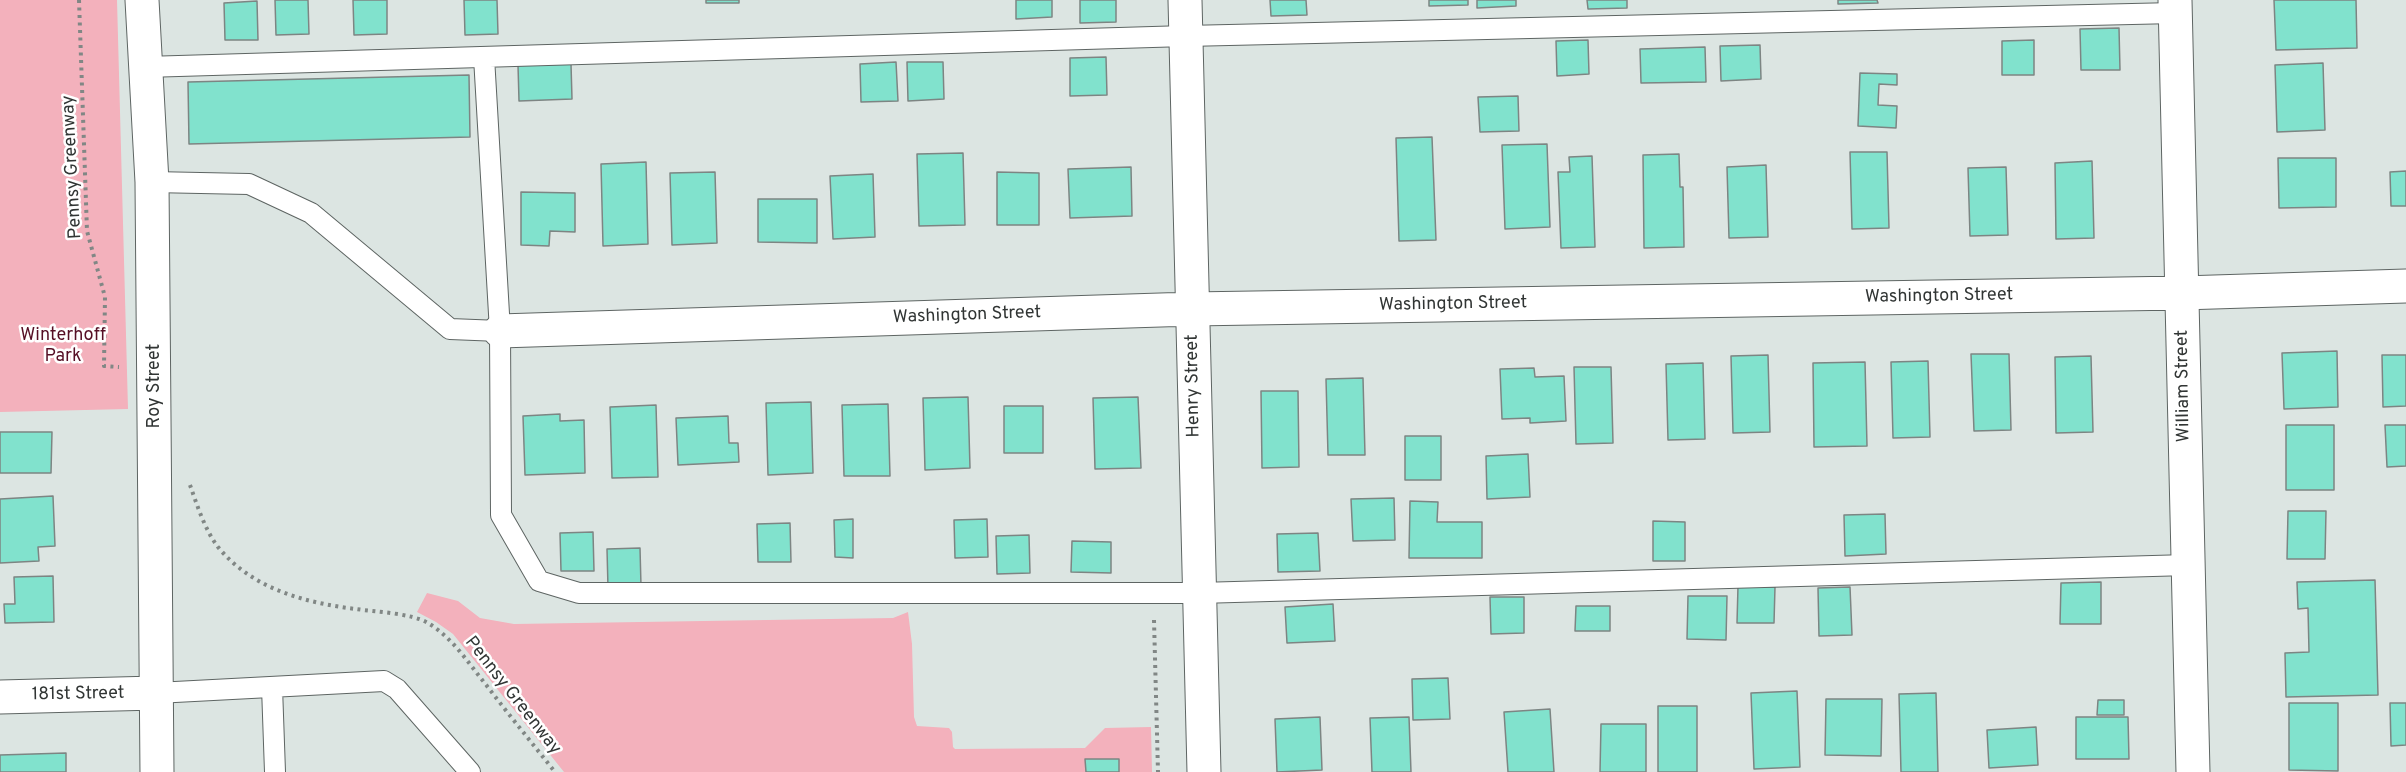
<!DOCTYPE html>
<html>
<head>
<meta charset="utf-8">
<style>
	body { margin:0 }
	canvas { display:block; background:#dce5e2 }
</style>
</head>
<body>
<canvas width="2406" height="772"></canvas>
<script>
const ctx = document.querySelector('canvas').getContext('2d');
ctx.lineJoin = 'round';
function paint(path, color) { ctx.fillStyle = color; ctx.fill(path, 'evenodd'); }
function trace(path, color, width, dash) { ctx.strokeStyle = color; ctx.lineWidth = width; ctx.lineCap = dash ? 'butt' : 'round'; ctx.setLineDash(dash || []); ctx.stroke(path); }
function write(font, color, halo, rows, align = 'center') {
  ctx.font = font + ' Overpass,sans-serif'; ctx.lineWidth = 5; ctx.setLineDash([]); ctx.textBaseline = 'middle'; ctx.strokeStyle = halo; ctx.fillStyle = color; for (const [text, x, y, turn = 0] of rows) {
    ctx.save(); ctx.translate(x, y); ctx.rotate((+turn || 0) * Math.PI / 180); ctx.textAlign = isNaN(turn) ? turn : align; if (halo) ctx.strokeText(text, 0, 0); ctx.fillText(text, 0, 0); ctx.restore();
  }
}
const green = new Path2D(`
	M 0,0 L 117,0 L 128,409 L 0,412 Z
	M 427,593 L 458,601 L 480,618 L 514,624 L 893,618 L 908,612 L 912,644 L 914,717 L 917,726 L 949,728 L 952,732 L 953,747 L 955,749 L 1085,748 L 1105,728 L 1151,727 L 1152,772 L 1119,772 L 1119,759 L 1086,759 L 1086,772 L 564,772 L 453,634 L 436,622 L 417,612 Z`);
const building = new Path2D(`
	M 275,0 L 308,0 L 309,34 L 276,35 Z
	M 353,0 L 387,0 L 387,34 L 354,35 Z
	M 464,0 L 497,0 L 498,34 L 465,35 Z
	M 706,0 L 739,0 L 739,3 L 706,3 Z
	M 1016,0 L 1052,0 L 1052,17 L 1016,19 Z
	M 1080,0 L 1116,0 L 1116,22 L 1080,23 Z
	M 1270,0 L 1306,0 L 1307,15 L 1271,16 Z
	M 1429,0 L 1468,0 L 1468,5 L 1429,6 Z
	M 1477,0 L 1516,0 L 1516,6 L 1477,8 Z
	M 1587,0 L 1627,0 L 1627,8 L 1588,9 Z
	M 1838,0 L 1877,0 L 1878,3 L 1838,4 Z
	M 2274,0 L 2356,0 L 2357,48 L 2276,50 Z
	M 257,1 L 258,40 L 225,40 L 224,3 Z
	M 2119,28 L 2120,70 L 2081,70 L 2080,29 Z
	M 1588,40 L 1589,74 L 1557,76 L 1556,41 Z
	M 2034,40 L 2034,75 L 2002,75 L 2002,41 Z
	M 1760,45 L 1761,79 L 1721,81 L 1720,46 Z
	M 1705,47 L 1706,82 L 1641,83 L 1640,49 Z
	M 1106,57 L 1107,95 L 1070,96 L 1070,58 Z
	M 896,62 L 898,101 L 861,102 L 860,64 Z
	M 907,62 L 943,62 L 944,99 L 908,101 Z
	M 2323,63 L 2325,130 L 2277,132 L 2275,65 Z
	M 571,64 L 572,99 L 519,101 L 518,65 Z
	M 1860,73 L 1897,74 L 1897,85 L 1879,84 L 1878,105 L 1897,106 L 1896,128 L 1858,126 Z
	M 469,75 L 470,137 L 189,144 L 188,82 Z
	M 1518,96 L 1519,131 L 1480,132 L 1478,97 Z
	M 1432,137 L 1436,240 L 1399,241 L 1396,138 Z
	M 1547,144 L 1550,227 L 1505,229 L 1502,145 Z
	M 1850,152 L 1887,152 L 1889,228 L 1852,229 Z
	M 963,153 L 965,225 L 919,226 L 917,154 Z
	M 1679,154 L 1680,187 L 1683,187 L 1684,247 L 1644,248 L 1643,155 Z
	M 1592,156 L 1595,247 L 1561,248 L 1558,172 L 1570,172 L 1569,157 Z
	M 2278,158 L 2336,158 L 2336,207 L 2279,208 Z
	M 2092,161 L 2094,238 L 2056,239 L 2055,163 Z
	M 646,162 L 648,244 L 603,246 L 601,164 Z
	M 1766,165 L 1768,237 L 1729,238 L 1727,167 Z
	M 1131,167 L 1132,216 L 1070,218 L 1068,169 Z
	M 2006,167 L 2008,235 L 1970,236 L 1968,168 Z
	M 2406,171 L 2406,206 L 2391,206 L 2390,172 Z
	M 715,172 L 717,243 L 672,245 L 670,173 Z
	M 997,172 L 1039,173 L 1039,225 L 997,225 Z
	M 873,174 L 875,237 L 833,239 L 830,176 Z
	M 521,192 L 575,193 L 575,232 L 550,231 L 549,246 L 521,245 Z
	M 758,199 L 817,199 L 817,243 L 758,242 Z
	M 2337,351 L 2338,407 L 2284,409 L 2282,353 Z
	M 1971,354 L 2009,354 L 2011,430 L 1974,431 Z
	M 1768,355 L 1770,432 L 1733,433 L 1731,356 Z
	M 2382,355 L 2406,355 L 2406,406 L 2383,407 Z
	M 2091,356 L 2093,432 L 2056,433 L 2055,357 Z
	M 1928,361 L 1930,437 L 1893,438 L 1891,362 Z
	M 1865,362 L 1867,446 L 1814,447 L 1813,363 Z
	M 1703,363 L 1705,439 L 1668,440 L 1666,364 Z
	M 1574,367 L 1611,367 L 1613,443 L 1576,444 Z
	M 1534,368 L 1535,377 L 1564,376 L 1566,421 L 1530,423 L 1530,418 L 1502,419 L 1500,369 Z
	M 1363,378 L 1365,455 L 1328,455 L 1326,379 Z
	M 1261,391 L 1298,391 L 1299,467 L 1262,468 Z
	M 968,397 L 970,468 L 925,470 L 923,398 Z
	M 1138,397 L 1141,468 L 1095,469 L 1093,398 Z
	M 811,402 L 813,473 L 768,475 L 766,403 Z
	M 888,404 L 890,476 L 844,476 L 842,405 Z
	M 656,405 L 658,477 L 612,478 L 610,407 Z
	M 1004,406 L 1043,406 L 1043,453 L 1004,453 Z
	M 560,414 L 560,421 L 584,420 L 585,473 L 525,475 L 523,416 Z
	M 728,416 L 729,443 L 738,443 L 739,462 L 678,465 L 676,418 Z
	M 2286,425 L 2334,425 L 2334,490 L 2286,490 Z
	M 2385,425 L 2406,425 L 2406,466 L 2387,467 Z
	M 0,432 L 52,432 L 51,473 L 0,473 Z
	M 1405,436 L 1441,436 L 1441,480 L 1405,480 Z
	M 1528,454 L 1530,497 L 1487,499 L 1486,456 Z
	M 53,496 L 55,546 L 38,547 L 39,561 L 0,563 L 0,499 Z
	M 1394,498 L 1395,540 L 1353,541 L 1351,499 Z
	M 1410,501 L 1438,502 L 1437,522 L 1482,522 L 1482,558 L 1409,558 Z
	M 2288,511 L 2326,511 L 2325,559 L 2287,559 Z
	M 1885,514 L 1886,554 L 1845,556 L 1844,515 Z
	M 853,519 L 853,558 L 835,557 L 834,520 Z
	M 987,519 L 988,557 L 955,558 L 954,520 Z
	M 1653,521 L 1685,522 L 1685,561 L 1653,561 Z
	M 790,523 L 791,562 L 758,562 L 757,524 Z
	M 593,532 L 594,571 L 561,571 L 560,533 Z
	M 1318,533 L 1320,571 L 1278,572 L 1277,534 Z
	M 1029,535 L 1030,573 L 997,574 L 996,536 Z
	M 1072,541 L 1111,542 L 1111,573 L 1071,572 Z
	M 640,548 L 641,586 L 608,588 L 607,549 Z
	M 53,576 L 54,622 L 5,623 L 4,604 L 15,604 L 14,577 Z
	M 2375,580 L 2378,695 L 2286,697 L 2285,653 L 2309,652 L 2308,608 L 2298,609 L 2297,582 Z
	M 2101,582 L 2101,624 L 2060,624 L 2061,583 Z
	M 1738,586 L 1775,587 L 1774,623 L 1737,623 Z
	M 1850,587 L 1852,635 L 1819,636 L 1818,588 Z
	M 1688,596 L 1727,596 L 1726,640 L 1687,639 Z
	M 1490,597 L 1524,597 L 1524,633 L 1491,634 Z
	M 1333,604 L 1335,641 L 1287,643 L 1285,607 Z
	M 1576,606 L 1610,606 L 1610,631 L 1575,631 Z
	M 1448,678 L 1450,719 L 1413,720 L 1412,679 Z
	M 1797,691 L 1800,767 L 1754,769 L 1751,693 Z
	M 1936,693 L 1938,772 L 1901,772 L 1899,694 Z
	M 1826,699 L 1882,699 L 1881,756 L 1825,755 Z
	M 2098,700 L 2124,700 L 2124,715 L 2097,715 Z
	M 2289,703 L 2338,703 L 2338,771 L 2289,770 Z
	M 2390,703 L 2406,703 L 2406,745 L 2391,746 Z
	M 1658,706 L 1697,706 L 1697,772 L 1658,772 Z
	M 1550,709 L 1554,772 L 1508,772 L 1504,712 Z
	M 1320,717 L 1322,770 L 1277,772 L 1275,719 Z
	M 1409,717 L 1411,772 L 1372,772 L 1370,718 Z
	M 2076,717 L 2128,717 L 2129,759 L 2076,759 Z
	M 1601,724 L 1646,724 L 1646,772 L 1600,772 Z
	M 2036,727 L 2038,765 L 1989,768 L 1987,730 Z
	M 66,753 L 66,772 L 0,772 L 0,755 Z
	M 1085,759 L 1119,759 L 1119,772 L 1086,772 Z`);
const path = new Path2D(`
	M 79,0 L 87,231 L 105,297 L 104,366 L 119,367
	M 190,485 C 197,505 205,530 218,547 C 252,589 306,603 356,609 C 376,612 411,613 428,623 C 453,638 469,664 487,686 C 509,715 532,743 555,772
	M 1154,620 L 1158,772`);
const lane = new Path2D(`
	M 484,57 L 500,331 L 501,515 L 539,581 L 579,593 L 1199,593 L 2188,565
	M 145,67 L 1186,36 L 2175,13
	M 152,182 L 249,184 L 311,213 L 450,329 L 500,331
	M 272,687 L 275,772
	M 156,693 L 384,681 L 397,689 L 470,772`);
const street = new Path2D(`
	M 142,0 L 152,182 L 157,772
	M 1185,0 L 1204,772
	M 2175,0 L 2193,772
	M 500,331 L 1192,309 L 2182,293 L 2406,286
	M 0,697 L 156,693`);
const streetNames = [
	["Pennsy Greenway",73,167,-93],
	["Washington Street",1939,297,-1],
	["Washington Street",1453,305,-1],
	["Washington Street",967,316,-2],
	["Roy Street",155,386,-90],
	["Henry Street",1194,386,-91],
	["William Street",2184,386,-91],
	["181st Street",78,695,-1],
	["Pennsy Greenway",512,696,52]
];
const parkNames = [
	["Winterhoff",63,336],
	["Park",63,357]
];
paint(green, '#f3b1bc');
paint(building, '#81e2cd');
trace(building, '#7d8583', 1.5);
trace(lane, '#5e6563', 22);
trace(street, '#5e6563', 35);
trace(path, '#818785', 4, [3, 4.5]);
trace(lane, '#fff', 20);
trace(street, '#fff', 33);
write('18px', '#313534', '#fff', streetNames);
write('18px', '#560f25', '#fff', parkNames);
</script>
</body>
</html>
